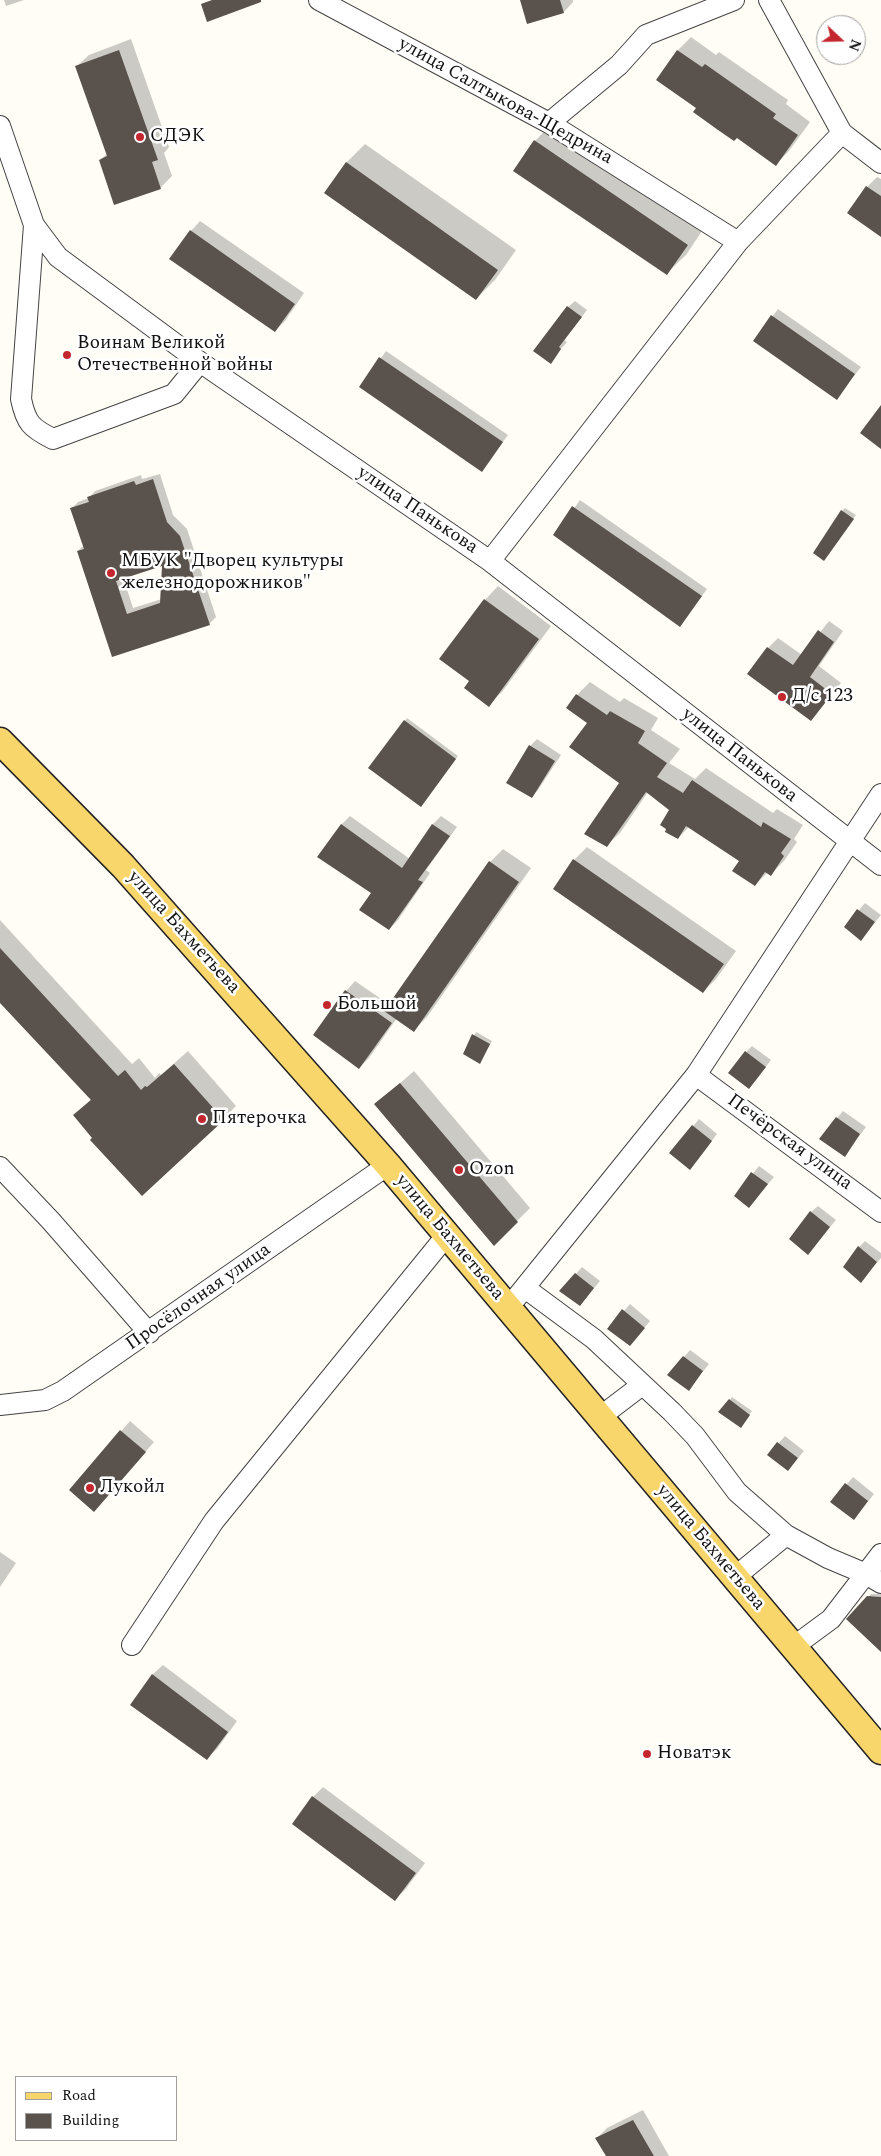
<!DOCTYPE html>
<html>
<head>
<meta charset="utf-8">
<style>
	body { margin:0 }
	#map { position:relative; width:881px; height:2156px; overflow:hidden; background:#fffdf5; font-family:Spectral,serif }
	canvas { display:block }
	.legend { position:absolute; left:15px; top:2076px; width:162px; height:65px; box-sizing:border-box; background:#fff; border:1px solid #a0a0a0; margin:0; padding:6px 9px; list-style:none; font-size:15px; color:#111 }
	.legend li { display:flex; align-items:center; gap:10px; height:25px }
	.legend b { width:25px; border:1px solid #a0a0a0 }
	.north { position:absolute; left:816px; top:15px; width:50px; height:50px; box-sizing:border-box; background:#fff; border:1px solid #a0a0a0; border-radius:50%; rotate:111deg; font-size:14px; font-weight:700; line-height:20px; text-align:center; color:#111 }
	.north::after { content:''; display:block; margin:auto; width:18px; height:22px; background:#c4262e; clip-path:polygon(50% 0,100% 100%,50% 72%,0 100%) }
</style>
</head>
<body>
<div id="map">
<canvas width="881" height="2156"></canvas>
<ul class="legend">
<li><b style="height:6px;background:#f9d66b"></b>Road</li>
<li><b style="height:14px;background:#5a524d"></b>Building</li>
</ul>
<div class="north">N</div>
</div>
<script>
const ctx = document.querySelector('canvas').getContext('2d');
ctx.lineJoin = 'round';
function paint(path, color) { ctx.fillStyle = color; ctx.fill(path, 'evenodd'); }
function trace(path, color, width, dash) { ctx.strokeStyle = color; ctx.lineWidth = width; ctx.lineCap = dash ? 'butt' : 'round'; ctx.setLineDash(dash || []); ctx.stroke(path); }
function write(font, color, halo, rows, align = 'center') {
  ctx.font = font + ' Spectral,serif'; ctx.lineWidth = 5; ctx.setLineDash([]); ctx.textBaseline = 'middle'; ctx.strokeStyle = halo; ctx.fillStyle = color; for (const [text, x, y, turn = 0] of rows) {
    ctx.save(); ctx.translate(x, y); ctx.rotate((+turn || 0) * Math.PI / 180); ctx.textAlign = isNaN(turn) ? turn : align; if (halo) ctx.strokeText(text, 0, 0); ctx.fillText(text, 0, 0); ctx.restore();
  }
}
const shadow = new Path2D(`
	M 4,0 L 24,0 L 6,6 Z
	M 521,0 L 573,0 L 573,2 L 564,12 Z
	M 691,37 L 716,55 L 719,52 L 788,100 L 786,104 L 810,122 L 789,151 L 776,164 L 657,80 L 678,50 Z
	M 131,39 L 169,147 L 164,153 L 172,176 L 160,188 L 100,160 L 108,153 L 77,66 L 89,55 Z
	M 553,122 L 706,225 L 686,255 L 667,273 L 535,141 Z
	M 365,144 L 516,250 L 495,280 L 476,299 L 346,163 Z
	M 877,177 L 881,179 L 881,236 L 849,212 L 867,187 Z
	M 200,221 L 304,293 L 285,321 L 275,331 L 191,231 Z
	M 575,301 L 587,310 L 564,340 L 567,342 L 550,362 L 568,307 Z
	M 778,309 L 861,367 L 837,398 L 754,341 Z
	M 386,351 L 508,435 L 482,470 L 361,387 Z
	M 160,474 L 173,515 L 187,529 L 216,617 L 209,624 L 113,656 L 78,551 L 84,545 L 72,508 L 78,502 L 89,498 L 95,491 L 141,475 L 142,479 ZM 163,564 L 162,599 L 133,608 L 123,577 Z
	M 580,500 L 707,589 L 680,625 L 555,535 Z
	M 845,508 L 856,515 L 827,556 L 842,511 Z
	M 498,586 L 551,626 L 502,692 L 488,705 L 470,681 L 441,659 L 485,600 Z
	M 829,621 L 843,631 L 819,666 L 841,683 L 820,709 L 768,648 L 778,638 L 802,655 Z
	M 590,682 L 620,702 L 624,698 L 658,718 L 651,730 L 680,749 L 669,763 L 695,779 L 706,768 L 773,813 L 777,809 L 803,825 L 794,839 L 797,842 L 784,861 L 771,874 L 768,872 L 755,885 L 741,861 L 689,827 L 678,838 L 671,810 L 648,792 L 620,833 L 606,846 L 620,783 L 588,722 L 577,695 Z
	M 407,718 L 458,756 L 423,803 L 405,721 Z
	M 537,739 L 561,755 L 538,790 L 532,797 L 530,746 Z
	M 350,816 L 410,859 L 433,824 L 441,816 L 457,827 L 426,870 L 430,873 L 398,920 L 389,929 L 372,893 L 319,857 L 342,824 Z
	M 587,847 L 736,951 L 716,979 L 703,992 L 574,860 Z
	M 503,849 L 531,868 L 427,1017 L 414,1030 L 397,1018 L 369,1058 L 359,1068 L 346,991 L 355,981 L 390,1005 L 490,862 Z
	M 865,903 L 881,915 L 861,939 L 845,927 Z
	M 0,920 L 132,1064 L 139,1058 L 155,1078 L 159,1073 L 161,1075 L 188,1051 L 236,1106 L 223,1119 L 94,1139 L 75,1115 L 91,1099 L 0,1001 Z
	M 476,1032 L 492,1041 L 480,1063 L 465,1053 Z
	M 752,1046 L 771,1060 L 755,1081 L 746,1052 Z
	M 414,1071 L 530,1208 L 494,1244 L 376,1104 Z
	M 843,1111 L 866,1127 L 844,1156 L 837,1118 Z
	M 699,1119 L 717,1134 L 696,1162 L 671,1153 Z
	M 759,1166 L 774,1177 L 749,1206 L 735,1196 Z
	M 818,1206 L 836,1220 L 808,1253 L 811,1212 Z
	M 865,1241 L 881,1253 L 881,1258 L 861,1281 L 859,1247 Z
	M 582,1267 L 600,1281 L 580,1305 L 561,1291 Z
	M 630,1304 L 650,1321 L 637,1337 L 609,1328 Z
	M 690,1350 L 709,1364 L 689,1389 L 684,1357 Z
	M 732,1397 L 752,1411 L 743,1424 L 730,1400 Z
	M 130,1421 L 154,1442 L 103,1501 L 71,1490 Z
	M 785,1436 L 804,1451 L 794,1463 L 769,1454 Z
	M 853,1477 L 874,1494 L 854,1519 L 832,1502 Z
	M 0,1552 L 16,1563 L 0,1587 Z
	M 871,1594 L 881,1594 L 881,1650 L 848,1619 Z
	M 163,1665 L 237,1721 L 217,1749 L 207,1758 L 132,1704 L 153,1674 Z
	M 323,1787 L 425,1863 L 405,1890 L 395,1899 L 313,1797 Z
	M 643,2110 L 669,2156 L 607,2156 L 597,2138 L 607,2128 Z`);
const building = new Path2D(`
	M 212,0 L 261,0 L 261,2 L 207,22 L 201,4 Z
	M 520,0 L 560,0 L 564,13 L 527,24 Z
	M 119,50 L 158,160 L 152,162 L 161,189 L 114,205 L 99,160 L 107,156 L 75,66 Z
	M 677,50 L 702,67 L 705,64 L 776,114 L 773,118 L 798,135 L 776,166 L 737,138 L 734,141 L 718,130 L 693,112 L 696,108 L 656,80 Z
	M 534,140 L 688,245 L 667,275 L 513,171 Z
	M 346,162 L 498,270 L 476,300 L 324,193 Z
	M 866,186 L 881,196 L 881,237 L 847,213 Z
	M 190,230 L 295,304 L 275,332 L 169,259 Z
	M 567,306 L 582,317 L 559,347 L 561,349 L 551,364 L 533,351 Z
	M 771,315 L 855,374 L 837,400 L 753,341 Z
	M 379,357 L 503,442 L 482,472 L 359,387 Z
	M 881,405 L 881,449 L 860,433 Z
	M 153,479 L 167,522 L 180,536 L 210,625 L 112,657 L 77,551 L 84,549 L 70,508 L 89,502 L 87,497 L 134,481 L 136,485 ZM 162,566 L 160,603 L 127,614 L 116,581 Z
	M 572,506 L 702,596 L 680,627 L 553,535 Z
	M 841,510 L 854,519 L 824,561 L 813,553 Z
	M 484,599 L 539,639 L 489,707 L 464,688 L 469,681 L 439,659 Z
	M 818,630 L 834,642 L 810,677 L 832,694 L 811,721 L 747,674 L 767,647 L 793,665 Z
	M 576,694 L 607,715 L 610,711 L 645,731 L 638,743 L 667,763 L 657,777 L 683,793 L 692,780 L 761,827 L 763,822 L 791,839 L 781,853 L 784,856 L 771,876 L 765,872 L 755,886 L 732,871 L 739,861 L 686,826 L 678,839 L 665,832 L 666,829 L 660,825 L 669,810 L 646,792 L 607,847 L 584,834 L 619,783 L 569,747 L 587,723 L 566,708 Z
	M 404,720 L 456,759 L 421,807 L 368,768 Z
	M 529,745 L 555,761 L 532,798 L 506,783 Z
	M 341,824 L 402,868 L 432,824 L 450,836 L 418,880 L 423,882 L 389,930 L 359,910 L 371,893 L 317,857 Z
	M 573,859 L 724,964 L 703,993 L 553,889 Z
	M 489,861 L 519,882 L 414,1032 L 384,1011 Z
	M 857,909 L 875,922 L 861,941 L 844,927 Z
	M 0,948 L 118,1076 L 125,1070 L 141,1090 L 145,1086 L 147,1087 L 174,1064 L 224,1120 L 142,1196 L 90,1140 L 92,1138 L 73,1115 L 91,1100 L 0,1003 Z
	M 345,990 L 392,1023 L 359,1069 L 313,1035 Z
	M 472,1034 L 490,1044 L 480,1064 L 463,1054 Z
	M 745,1051 L 766,1067 L 749,1089 L 728,1073 Z
	M 400,1083 L 518,1222 L 494,1246 L 374,1104 Z
	M 836,1117 L 860,1134 L 845,1157 L 819,1139 Z
	M 692,1125 L 712,1141 L 690,1170 L 669,1153 Z
	M 751,1172 L 768,1184 L 749,1208 L 734,1196 Z
	M 810,1211 L 830,1227 L 808,1255 L 789,1239 Z
	M 858,1246 L 877,1262 L 861,1283 L 843,1267 Z
	M 575,1273 L 594,1288 L 580,1306 L 559,1291 Z
	M 622,1309 L 645,1328 L 630,1346 L 607,1329 Z
	M 683,1356 L 703,1371 L 689,1391 L 667,1375 Z
	M 729,1399 L 750,1415 L 741,1428 L 718,1412 Z
	M 120,1430 L 146,1452 L 94,1512 L 69,1490 Z
	M 777,1442 L 798,1458 L 788,1471 L 767,1455 Z
	M 845,1483 L 868,1501 L 854,1520 L 830,1502 Z
	M 867,1596 L 881,1597 L 881,1652 L 846,1619 Z
	M 152,1674 L 228,1732 L 207,1760 L 130,1705 Z
	M 312,1796 L 416,1873 L 395,1901 L 292,1824 Z
	M 633,2120 L 654,2156 L 606,2156 L 595,2138 Z`);
const minor = new Path2D(`
	M 319,0 L 549,123 L 738,242
	M 769,0 L 842,133 L 881,163
	M 549,123 L 619,65 L 646,35 L 734,0
	M 0,126 L 34,225 L 58,257 L 200,362 L 490,561 L 881,865
	M 34,225 L 21,399 C 26,423 31,428 53,439 L 174,394 L 200,362
	M 490,561 L 738,242 L 842,133
	M 696,1075 L 881,1212
	M 0,1167 L 51,1221 L 149,1333
	M 525,1288 L 594,1339 L 672,1412 L 695,1436 L 737,1492 L 786,1535 L 828,1558 L 866,1574 L 881,1583
	M 508,1308 L 696,1075 L 881,794
	M 0,1405 L 45,1400 L 63,1391 L 388,1165
	M 600,1417 L 642,1385
	M 735,1577 L 786,1535
	M 132,1645 L 214,1521 L 446,1236
	M 793,1647 L 831,1619 L 881,1554`);
const major = new Path2D(`
	M 0,741 L 123,866 L 388,1165 L 881,1751`);
const markers = [
	[140,137,5,"#c4262e"],
	[67,355,5,"#c4262e"],
	[111,573,5,"#c4262e"],
	[782,697,5,"#c4262e"],
	[327,1005,5,"#c4262e"],
	[202,1119,5,"#c4262e"],
	[459,1170,5,"#c4262e"],
	[90,1488,5,"#c4262e"],
	[647,1754,5,"#c4262e"]
];
const streetNames = [
	["улица Салтыкова-Щедрина",505,102,29],
	["улица Панькова",417,511,34],
	["улица Панькова",739,756,38],
	["улица Бахметьева",183,933,48],
	["Печёрская улица",789,1143,36],
	["улица Бахметьева",449,1238,50],
	["Просёлочная улица",199,1298,-35],
	["улица Бахметьева",710,1548,50]
];
const poiNames = [
	["СДЭК",150,137],
	["Воинам Великой",77,344],
	["Отечественной войны",77,366],
	["МБУК \"Дворец культуры",121,562],
	["железнодорожников\"",121,584],
	["Д/с 123",792,697],
	["Большой",337,1005],
	["Пятерочка",212,1119],
	["Ozon",469,1170],
	["Лукойл",100,1488],
	["Новатэк",657,1754]
];
paint(shadow, '#0003');
paint(building, '#5a524d');
trace(minor, '#444', 22);
trace(major, '#222', 29);
trace(minor, '#fff', 20);
trace(major, '#f9d66b', 26);
for (const [x, y, r, color] of markers) { const dot = new Path2D(); dot.arc(x, y, r, 0, 2 * Math.PI); ctx.fillStyle = color; ctx.fill(dot); trace(dot, '#fff', 2); }
write('19px', '#111', '#fff', streetNames);
write('19px', '#111', '#fff', poiNames, 'left');
</script>
</body>
</html>
